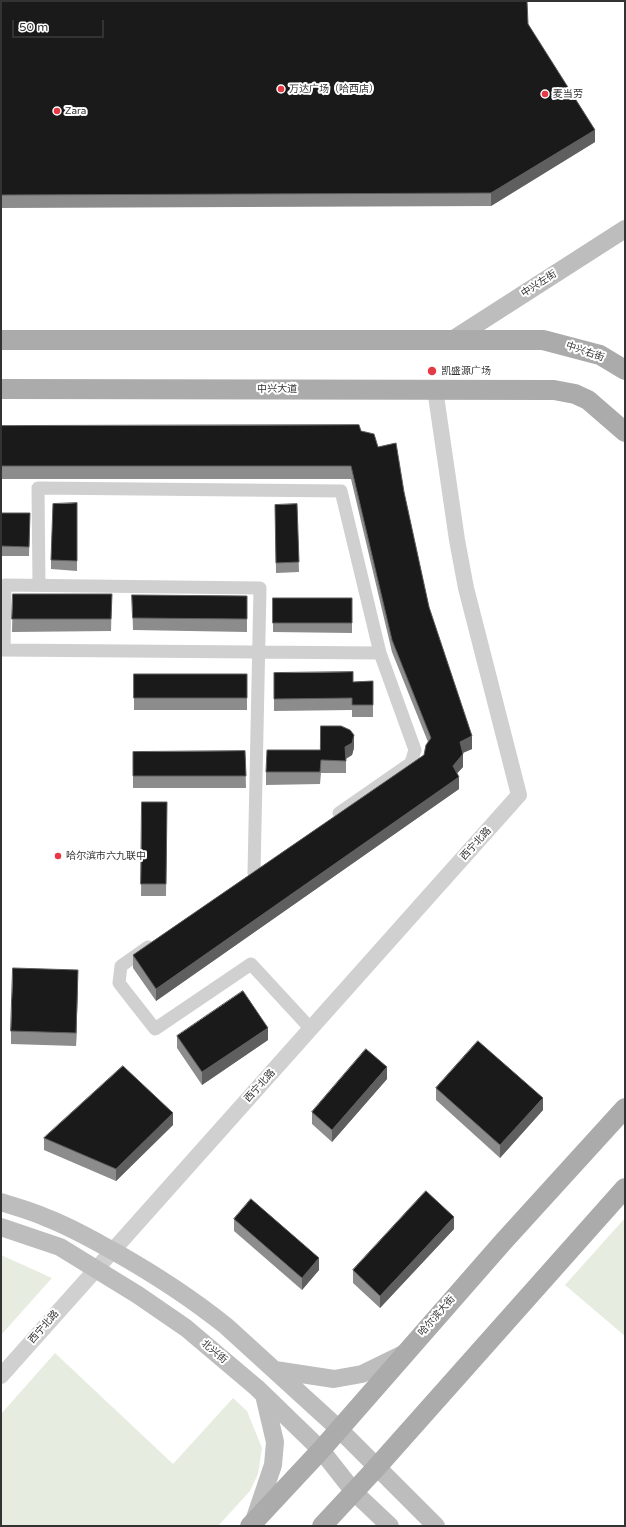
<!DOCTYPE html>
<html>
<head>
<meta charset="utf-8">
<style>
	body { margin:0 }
	#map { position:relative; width:626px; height:1527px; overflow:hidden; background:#fff; font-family:"Varela Round",sans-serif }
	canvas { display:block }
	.frame { position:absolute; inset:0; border:2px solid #333; pointer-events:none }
	.scale { position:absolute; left:12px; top:20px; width:92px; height:18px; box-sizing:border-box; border:2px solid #333; border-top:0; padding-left:5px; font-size:12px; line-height:14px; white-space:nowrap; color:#333; -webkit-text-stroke:3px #fff; paint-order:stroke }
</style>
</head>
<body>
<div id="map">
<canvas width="626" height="1527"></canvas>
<div class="frame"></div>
<div class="scale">50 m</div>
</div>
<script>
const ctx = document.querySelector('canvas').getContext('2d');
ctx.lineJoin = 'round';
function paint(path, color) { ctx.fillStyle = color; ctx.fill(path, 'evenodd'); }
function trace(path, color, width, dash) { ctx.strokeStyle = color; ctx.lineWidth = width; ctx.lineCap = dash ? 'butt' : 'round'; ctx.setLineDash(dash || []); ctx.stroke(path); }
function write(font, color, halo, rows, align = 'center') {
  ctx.font = font + ' "Varela Round","Noto Sans SC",sans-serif'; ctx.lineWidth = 4; ctx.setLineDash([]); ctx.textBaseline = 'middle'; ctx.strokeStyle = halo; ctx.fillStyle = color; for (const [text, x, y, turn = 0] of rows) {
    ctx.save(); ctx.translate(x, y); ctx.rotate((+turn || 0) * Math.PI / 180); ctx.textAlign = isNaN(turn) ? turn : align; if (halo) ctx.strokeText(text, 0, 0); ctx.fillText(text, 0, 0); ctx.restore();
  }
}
const green = new Path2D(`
	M 625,1218 L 625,1336 L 565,1285 Z
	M 1,1255 L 52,1278 L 1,1335 Z
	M 55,1353 L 173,1464 L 233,1398 L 247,1411 L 262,1448 L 258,1474 L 250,1491 L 218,1526 L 1,1526 L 1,1414 Z`);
const minor = new Path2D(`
	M 39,585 L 38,488 L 341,491 L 380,653
	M 1,650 L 380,653 L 415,750 L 411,763 L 339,813
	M 4,650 L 5,585 L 260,588 L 254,873
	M 148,947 L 121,966 L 119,983 L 155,1029 L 251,964 L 311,1029`);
const tertiary = new Path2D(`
	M 1,1376 L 519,795 L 466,588 L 457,540 L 435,389`);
const secondary = new Path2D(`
	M 452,340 L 625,229
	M 1,1202 C 16,1207 32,1211 47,1218 C 71,1227 93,1240 115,1252 C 154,1274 191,1298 226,1326 L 339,1429 L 436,1526
	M 1,1227 L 60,1247 L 138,1295 L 186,1328 L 257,1388 L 321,1450 L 354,1492 L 390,1526
	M 275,1370 L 334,1379 L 362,1374 L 405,1353
	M 254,1521 L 273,1465 L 275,1442 L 264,1395`);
const primary = new Path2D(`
	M 1,340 L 543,340 L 600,355 L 625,370
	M 1,389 L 554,390 L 575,394 L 588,400 L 625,432
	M 250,1526 L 321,1450 L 503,1242 L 625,1108
	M 322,1526 L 376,1468 L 625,1188`);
const wall = new Path2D(`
	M 1,1 L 528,24 L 595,142 L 491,206 L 1,208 Z
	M 1,426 L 361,431 L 378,447 L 404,492 L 429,607 L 472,749 L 463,753 L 463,767 L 457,773 L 459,789 L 156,1001 L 133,968 L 133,955 L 424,755 L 428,742 L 392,652 L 351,479 L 1,479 Z
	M 77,503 L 77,571 L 51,569 L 51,560 Z
	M 297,504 L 299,572 L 276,573 L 275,505 Z
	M 1,513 L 30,513 L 29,556 L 1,556 Z
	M 13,594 L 112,594 L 111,631 L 12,632 Z
	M 132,595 L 247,596 L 247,632 L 133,630 Z
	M 273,598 L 352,598 L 352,633 L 273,632 Z
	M 274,673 L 353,682 L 373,681 L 373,717 L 352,717 L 352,710 L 274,711 Z
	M 134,674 L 247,674 L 247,710 L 134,710 Z
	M 354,748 L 352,755 L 346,759 L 346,773 L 321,773 L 320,784 L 266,785 L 266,772 L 320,750 Z
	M 245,751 L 246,788 L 133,788 L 133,752 Z
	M 142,802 L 167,802 L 166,896 L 141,896 Z
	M 78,982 L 76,1046 L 11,1044 L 11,1031 Z
	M 177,1036 L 268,1040 L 202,1085 L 177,1048 Z
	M 387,1079 L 332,1142 L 312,1124 L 312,1112 Z
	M 436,1088 L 543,1110 L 500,1158 L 436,1100 Z
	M 173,1125 L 116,1181 L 44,1150 L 44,1138 Z
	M 234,1219 L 319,1270 L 302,1290 L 234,1231 Z
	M 454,1229 L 380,1308 L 353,1283 L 353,1270 Z`);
const shadedWall = new Path2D(`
	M 595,130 L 595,142 L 491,206 L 491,193 Z
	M 354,735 L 354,748 L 352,755 L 345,759 L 345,747 Z
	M 472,736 L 472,749 L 460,754 L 460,742 Z
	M 463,754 L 463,767 L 453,778 L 453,766 Z
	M 459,777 L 459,789 L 156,1001 L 156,989 Z
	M 78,970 L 78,982 L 76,1046 L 76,1033 Z
	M 268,1028 L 268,1040 L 202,1085 L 202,1072 Z
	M 387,1067 L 387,1079 L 332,1142 L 332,1130 Z
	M 543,1098 L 543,1110 L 500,1158 L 500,1145 Z
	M 173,1113 L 173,1125 L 116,1181 L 116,1169 Z
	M 454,1217 L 454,1229 L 380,1308 L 380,1296 Z
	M 319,1258 L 319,1270 L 302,1290 L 302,1278 Z`);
const building = new Path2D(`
	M 1,1 L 527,1 L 528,24 L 595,130 L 491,193 L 1,195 Z
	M 359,425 L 361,431 L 374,434 L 378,447 L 396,443 L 404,492 L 429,607 L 472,736 L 460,742 L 463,754 L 453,766 L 459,777 L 156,989 L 133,955 L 424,755 L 426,745 L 431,738 L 392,640 L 351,466 L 1,466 L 1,426 Z
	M 77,503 L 77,561 L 51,560 L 53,504 Z
	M 297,504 L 299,562 L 276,563 L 275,505 Z
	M 1,513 L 30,513 L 29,547 L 1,546 Z
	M 13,594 L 112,594 L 111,619 L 12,619 Z
	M 132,595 L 247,596 L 247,619 L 133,618 Z
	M 273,598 L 352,598 L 352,623 L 273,623 Z
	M 353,672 L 353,682 L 373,681 L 373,705 L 352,705 L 352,698 L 274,699 L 274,673 Z
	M 134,674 L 247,674 L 247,698 L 134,698 Z
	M 321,726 L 341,726 L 350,730 L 354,735 L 352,743 L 345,747 L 346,761 L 321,760 L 320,772 L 266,772 L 267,750 L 320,750 Z
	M 245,751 L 246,776 L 133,776 L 133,752 Z
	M 142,802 L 167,802 L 166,884 L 141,884 Z
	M 13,968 L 78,970 L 76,1033 L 11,1031 Z
	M 243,991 L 268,1028 L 202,1072 L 177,1036 Z
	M 478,1041 L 543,1098 L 500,1145 L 436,1088 Z
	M 366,1049 L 387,1067 L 332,1130 L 312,1112 Z
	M 123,1066 L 173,1113 L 116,1169 L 44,1138 Z
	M 426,1191 L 454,1217 L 380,1296 L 353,1270 Z
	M 251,1199 L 319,1258 L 302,1278 L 234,1219 Z`);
const markers = [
	[281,89,4,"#e63946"],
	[545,94,4,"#e63946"],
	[57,111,4,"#e63946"],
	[432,371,5,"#e63946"],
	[58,856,4,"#e63946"]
];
const poiNames = [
	["万达广场（哈西店）",289,89],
	["麦当劳",553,94],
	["Zara",65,111],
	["凯盛源广场",441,371],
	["哈尔滨市六九联中",66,856]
];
const streetNames = [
	["中兴左街",539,284,-33],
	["中兴右街",585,352,19],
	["中兴大道",277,389],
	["西宁北路",476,844,-48],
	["西宁北路",260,1086,-48],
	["哈尔滨大街",437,1316,-49],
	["西宁北路",44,1327,-49],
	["北兴街",214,1352,40]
];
paint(green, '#e6ecdf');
trace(minor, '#d0d0d0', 13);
trace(tertiary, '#d0d0d0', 16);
trace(secondary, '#bdbdbd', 18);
trace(primary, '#ababab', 20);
paint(wall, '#8c8c8c');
paint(shadedWall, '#5f5f5f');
paint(building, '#1a1a1a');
trace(building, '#5f5f5f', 1);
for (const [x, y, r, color] of markers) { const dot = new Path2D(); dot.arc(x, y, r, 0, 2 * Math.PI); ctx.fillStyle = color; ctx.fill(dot); trace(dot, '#fff', 1.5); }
write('10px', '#333', '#fff', poiNames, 'left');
write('10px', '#333', '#fff', streetNames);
</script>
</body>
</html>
